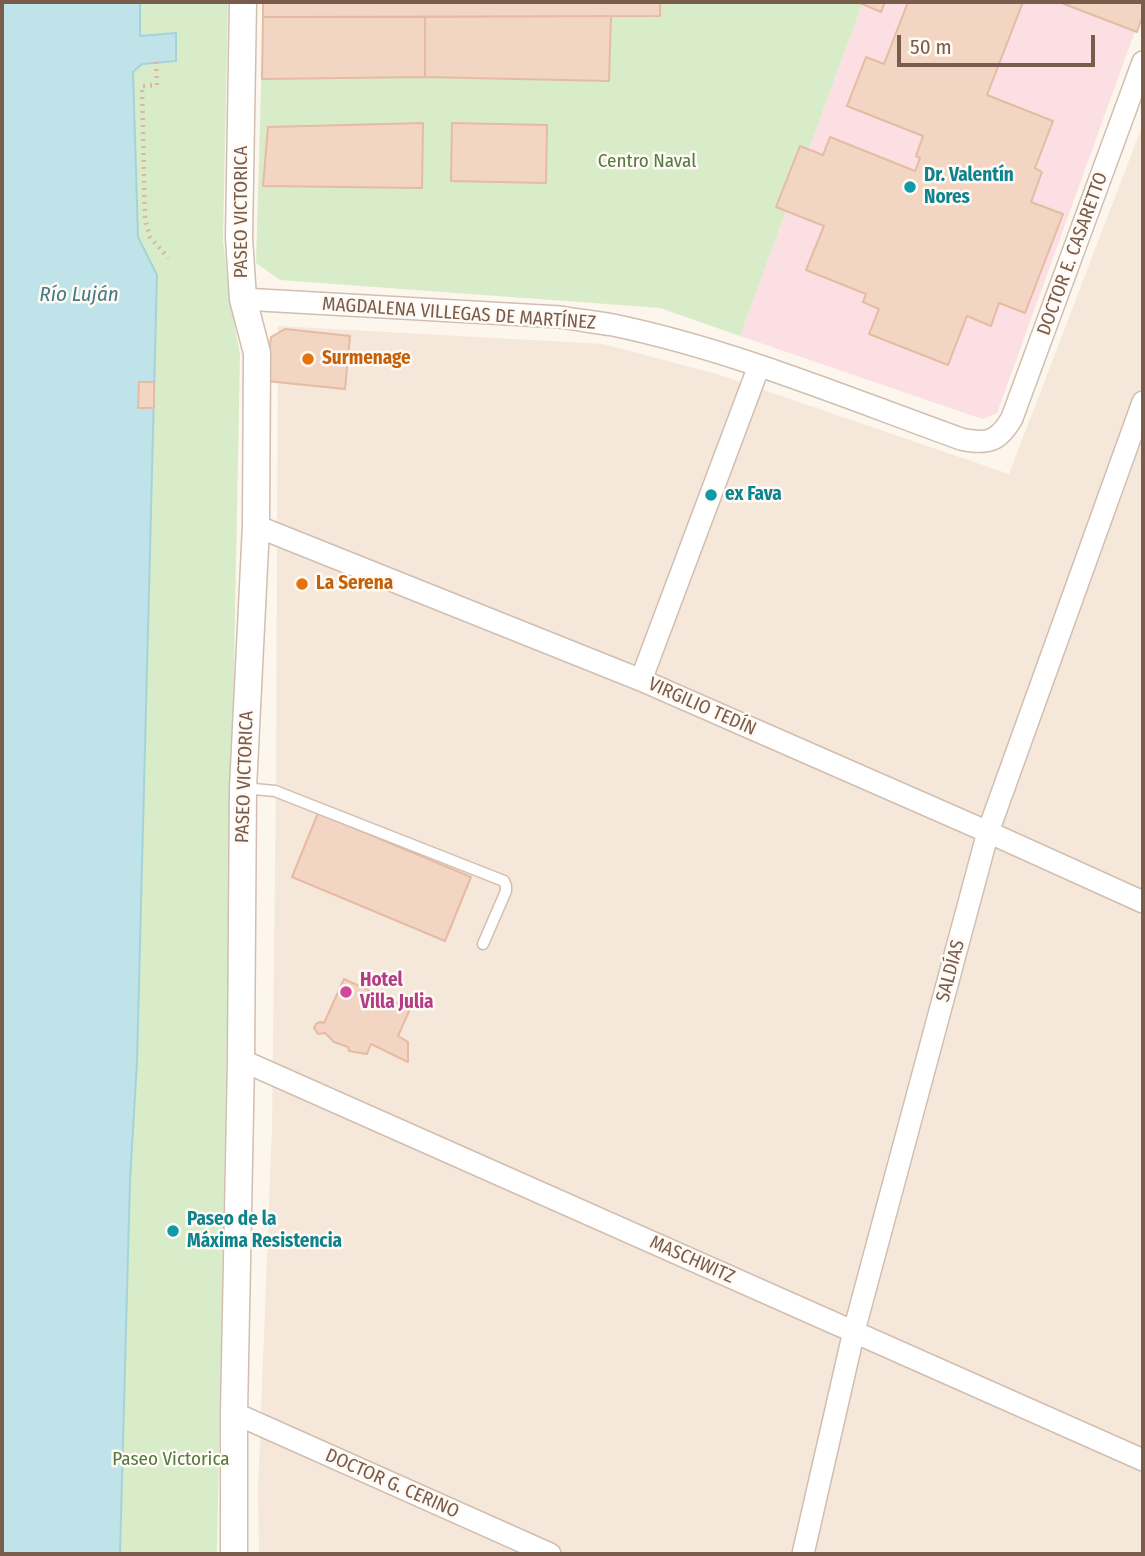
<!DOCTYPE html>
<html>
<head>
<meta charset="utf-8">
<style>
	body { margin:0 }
	#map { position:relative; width:1145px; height:1556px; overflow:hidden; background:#fdf6ec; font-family:"Fira Sans Condensed",sans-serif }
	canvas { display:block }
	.frame { position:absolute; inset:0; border:4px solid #7a5c4d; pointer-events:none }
	.scale { position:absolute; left:897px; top:35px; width:198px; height:32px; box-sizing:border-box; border:4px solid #7a5c4d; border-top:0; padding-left:9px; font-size:21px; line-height:24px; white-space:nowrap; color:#7a5c4d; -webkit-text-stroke:5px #fffaf3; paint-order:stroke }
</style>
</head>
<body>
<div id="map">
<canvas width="1145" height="1556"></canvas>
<div class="frame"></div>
<div class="scale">50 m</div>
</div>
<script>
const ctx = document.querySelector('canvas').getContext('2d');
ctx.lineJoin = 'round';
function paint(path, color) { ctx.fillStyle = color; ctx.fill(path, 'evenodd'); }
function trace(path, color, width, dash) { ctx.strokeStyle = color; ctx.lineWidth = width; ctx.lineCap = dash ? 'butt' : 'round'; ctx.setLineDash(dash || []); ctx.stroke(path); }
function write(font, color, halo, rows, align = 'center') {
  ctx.font = font + ' "Fira Sans Condensed",sans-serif'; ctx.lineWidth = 5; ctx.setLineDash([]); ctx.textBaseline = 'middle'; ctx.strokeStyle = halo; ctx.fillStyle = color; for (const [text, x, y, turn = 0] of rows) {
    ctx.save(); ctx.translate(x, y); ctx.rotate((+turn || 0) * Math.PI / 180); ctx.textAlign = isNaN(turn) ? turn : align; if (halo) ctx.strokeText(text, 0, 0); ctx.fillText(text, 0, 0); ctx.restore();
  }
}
const residential = new Path2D(`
	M 1143,124 L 1143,1554 L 259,1554 L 258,1490 L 272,1127 L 276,776 L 278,326 L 603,344 L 717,374 L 1009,474 Z`);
const medical = new Path2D(`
	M 863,2 L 1143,2 L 1143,9 L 997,413 L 982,419 L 740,336 Z`);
const green = new Path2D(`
	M 140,2 L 228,2 L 223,239 L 228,286 L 240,355 L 217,1554 L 120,1554 L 130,1181 L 137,1062 L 157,276 L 138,237 L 133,72 L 141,64 L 176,61 L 175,33 L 140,36 Z
	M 660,2 L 863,2 L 740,336 L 660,308 L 280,280 L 256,263 L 263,17 L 660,16 Z`);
const water = new Path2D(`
	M 2,2 L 140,2 L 140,36 L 176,33 L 176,61 L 142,64 L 133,72 L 138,237 L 157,275 L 137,1062 L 130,1181 L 120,1554 L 2,1554 Z`);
const building = new Path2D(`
	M 263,2 L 660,2 L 660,16 L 263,17 Z
	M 860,2 L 885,2 L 881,12 L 860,3 Z
	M 908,2 L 1023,2 L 987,95 L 1053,121 L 1035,168 L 1042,172 L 1031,202 L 1063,214 L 1025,313 L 999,303 L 991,326 L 967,316 L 948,365 L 869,334 L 879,309 L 863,302 L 866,294 L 806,270 L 824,226 L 776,207 L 800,146 L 823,155 L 830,137 L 915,171 L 920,158 L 916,156 L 923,136 L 847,106 L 866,57 L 884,64 Z
	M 1059,2 L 1143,2 L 1143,15 L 1137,32 Z
	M 611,16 L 609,81 L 425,77 L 425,17 Z
	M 263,17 L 425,17 L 425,77 L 262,79 Z
	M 423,123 L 422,188 L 263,186 L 268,127 Z
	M 452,123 L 547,125 L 546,183 L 451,181 Z
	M 285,329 L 350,336 L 345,389 L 266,381 L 271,337 Z
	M 139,382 L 154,382 L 154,408 L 138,408 Z
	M 318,813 L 471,877 L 445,941 L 292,877 Z
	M 344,979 L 410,1009 L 398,1036 L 408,1042 L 408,1062 L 371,1044 L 367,1054 L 349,1051 L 348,1047 L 334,1042 L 325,1033 L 318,1034 L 314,1028 L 316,1024 L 320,1022 L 324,1023 Z`);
const path = new Path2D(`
	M 156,62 L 157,85 L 142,86 L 145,220 L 150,237 L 168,258`);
const service = new Path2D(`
	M 243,788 L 275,791 L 504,881 L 506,886 L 506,891 L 483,944`);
const minor = new Path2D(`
	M 243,299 L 560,317 C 578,320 595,322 613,325 C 733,350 847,398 961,439 C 988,445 999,441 1012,418 L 1143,62
	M 256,526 L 641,680 L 988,832 L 1143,902
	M 641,680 L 759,366
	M 241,1060 L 1143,1460
	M 234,1413 L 550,1554
	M 803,1554 L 854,1331 L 988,832 L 1143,402`);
const tertiary = new Path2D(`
	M 234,1554 L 234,1413 L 241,1060 L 243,788 L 256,526 L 257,353 L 243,299 L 239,238 L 243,2`);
const markers = [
	[910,187,7,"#0f9aa8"],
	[308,359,7,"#e8710a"],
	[711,495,7,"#0f9aa8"],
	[302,584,7,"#e8710a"],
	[346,992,7,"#d1479c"],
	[173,1231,7,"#0f9aa8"]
];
const parkNames = [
	["Centro Naval",647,162],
	["Paseo Victorica",171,1460]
];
const cultureNames = [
	["Dr. Valentín",924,176],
	["Nores",924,198],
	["ex Fava",725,495],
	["Paseo de la",187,1220],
	["Máxima Resistencia",187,1242]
];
const streetNames = [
	["PASEO VICTORICA",242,212,-90],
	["DOCTOR E. CASARETTO",1073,254,-70],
	["MAGDALENA VILLEGAS DE MARTÍNEZ",459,314,4],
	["VIRGILIO TEDÍN",702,707,24],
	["PASEO VICTORICA",245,777,-88],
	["SALDÍAS",951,971,-75],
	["MASCHWITZ",692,1260,24],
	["DOCTOR G. CERINO",392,1484,24]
];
const foodNames = [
	["Surmenage",322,359],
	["La Serena",316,584]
];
const hotelNames = [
	["Hotel",360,981],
	["Villa Julia",360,1003]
];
const waterNames = [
	["Río Luján",79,295]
];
paint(residential, '#f5e8da');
paint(medical, '#fbdfe3');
paint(green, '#d8ecc9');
paint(water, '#bfe3e8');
trace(water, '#a5d3da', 2);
paint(building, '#f3d5c3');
trace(building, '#e6bba3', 2);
trace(service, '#d1beb0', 13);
trace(minor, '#d1beb0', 24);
trace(tertiary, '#d1beb0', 29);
trace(path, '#d9b8a5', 4.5, [2, 5]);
trace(service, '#fff', 10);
trace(minor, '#fff', 21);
trace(tertiary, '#fff', 26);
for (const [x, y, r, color] of markers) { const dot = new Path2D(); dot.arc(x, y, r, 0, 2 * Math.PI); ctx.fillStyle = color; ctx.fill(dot); trace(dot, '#fffaf3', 2.5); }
write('19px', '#537a41', '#fffaf3', parkNames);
write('bold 19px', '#0d838f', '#fffaf3', cultureNames, 'left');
write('19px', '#7a5c4d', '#fffaf3', streetNames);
write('bold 19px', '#c56008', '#fffaf3', foodNames, 'left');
write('bold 19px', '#b23c85', '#fffaf3', hotelNames, 'left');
write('italic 21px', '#437c86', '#fffaf3', waterNames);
</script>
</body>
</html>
